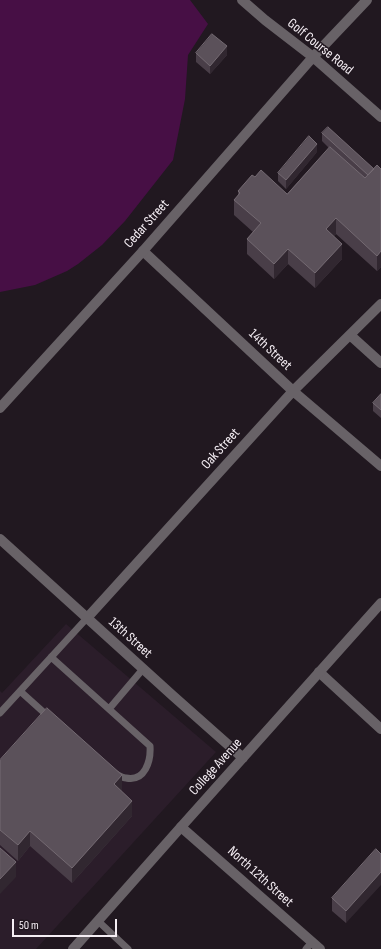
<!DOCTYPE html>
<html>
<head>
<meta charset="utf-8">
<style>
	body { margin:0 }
	#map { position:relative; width:381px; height:949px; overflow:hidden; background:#211820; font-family:"Sofia Sans Condensed",sans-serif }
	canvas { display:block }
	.scale { position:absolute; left:12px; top:919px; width:105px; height:18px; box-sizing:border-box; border:2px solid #f5eef4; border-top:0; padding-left:5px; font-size:12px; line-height:14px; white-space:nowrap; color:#f5eef4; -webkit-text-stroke:3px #211820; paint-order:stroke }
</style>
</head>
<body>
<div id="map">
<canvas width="381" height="949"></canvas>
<div class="scale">50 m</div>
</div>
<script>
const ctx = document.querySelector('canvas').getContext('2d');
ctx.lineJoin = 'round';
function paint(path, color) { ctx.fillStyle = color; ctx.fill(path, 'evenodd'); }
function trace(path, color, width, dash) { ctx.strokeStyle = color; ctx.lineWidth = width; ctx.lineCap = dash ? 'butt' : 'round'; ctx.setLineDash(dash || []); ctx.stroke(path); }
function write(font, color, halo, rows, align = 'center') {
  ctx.font = font + ' "Sofia Sans Condensed",sans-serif'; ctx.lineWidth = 3; ctx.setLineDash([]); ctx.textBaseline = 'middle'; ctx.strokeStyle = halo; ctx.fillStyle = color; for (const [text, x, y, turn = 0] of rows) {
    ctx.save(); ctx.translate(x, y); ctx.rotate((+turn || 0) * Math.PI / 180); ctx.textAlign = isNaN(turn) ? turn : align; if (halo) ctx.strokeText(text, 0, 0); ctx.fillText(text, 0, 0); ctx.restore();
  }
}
const built = new Path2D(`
	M 66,624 L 216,752 L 36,949 L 0,949 L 0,691 L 2,693 Z`);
const green = new Path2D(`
	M 0,0 L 190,0 L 208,24 L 188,55 L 185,99 L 173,160 L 125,221 L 102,245 L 78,264 L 67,271 L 35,285 L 0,292 Z`);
const service = new Path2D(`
	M 51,657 L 150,746 C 151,761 145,782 126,778 C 122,778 118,775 114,773
	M 20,691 L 50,718
	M 109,709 L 143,669
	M 0,713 L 87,618
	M 98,921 L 128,949
	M 306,949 L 312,942`);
const minor = new Path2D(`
	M 143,251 L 293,391 L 381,466
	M 350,335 L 381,363
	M 87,618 L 293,391 L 381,304
	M 319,672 L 381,729
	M 73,949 L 181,827`);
const tertiary = new Path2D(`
	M 242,0 L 265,20 L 313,57 L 381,117
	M 0,408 L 143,251 L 313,57 L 367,0
	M 0,539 L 172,695 L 243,758
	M 320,949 L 181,827 L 381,603`);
const wall = new Path2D(`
	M 196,53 L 227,55 L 210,74 L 196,62 Z
	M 322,133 L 374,169 L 381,169 L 381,267 L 377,271 L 336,234 L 334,236 L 342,259 L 315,288 L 288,264 L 274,279 L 247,254 L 247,239 L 253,232 L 234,215 L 234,200 L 238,196 L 238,191 L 255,177 L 287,194 L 329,148 L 322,141 Z
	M 317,152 L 286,189 L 278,181 L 278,173 Z
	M 381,394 L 381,418 L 373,411 L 373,403 Z
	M 0,760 L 122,790 L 121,791 L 132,816 L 72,883 L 30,846 L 18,861 L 0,845 Z
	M 376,849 L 346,923 L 332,911 L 332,898 Z`);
const shadedWall = new Path2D(`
	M 227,46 L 227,55 L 210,74 L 210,66 Z
	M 317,144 L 317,152 L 286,189 L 286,180 Z
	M 336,218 L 336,234 L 326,245 L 326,229 Z
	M 342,244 L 342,259 L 315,288 L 315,273 Z
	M 288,249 L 288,264 L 274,279 L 274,264 Z
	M 381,251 L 381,267 L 377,271 L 377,256 Z
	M 122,775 L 122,790 L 114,799 L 114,784 Z
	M 132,801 L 132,816 L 72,883 L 72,868 Z
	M 30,831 L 30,846 L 18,861 L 18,845 Z
	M 16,862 L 16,877 L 0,894 L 0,879 Z
	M 381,872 L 381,885 L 346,923 L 346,911 Z`);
const building = new Path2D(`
	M 212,34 L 227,46 L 210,66 L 196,53 Z
	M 328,127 L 374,169 L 368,175 L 322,133 Z
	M 309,136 L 317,144 L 286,180 L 278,173 Z
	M 330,147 L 365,178 L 377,165 L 381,169 L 381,251 L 377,256 L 336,218 L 326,229 L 342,244 L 315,273 L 288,249 L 274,264 L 247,239 L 261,223 L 234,200 L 240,193 L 238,191 L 252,175 L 255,177 L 261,170 L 287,194 Z
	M 381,394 L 381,410 L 373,403 Z
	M 47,708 L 122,775 L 114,784 L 132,801 L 72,868 L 30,831 L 18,845 L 0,830 L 0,760 Z
	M 0,848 L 16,862 L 0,879 Z
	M 376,849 L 381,854 L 381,872 L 346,911 L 332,898 Z`);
const streetNames = [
	["Golf Course Road",320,47,39],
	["Cedar Street",147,224,-48],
	["14th Street",270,350,43],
	["Oak Street",221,449,-48],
	["13th Street",130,638,42],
	["College Avenue",216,767,-48],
	["North 12th Street",260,877,42]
];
paint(built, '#2b1d2a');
paint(green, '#470f45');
trace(service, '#686267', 7);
trace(minor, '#686267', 10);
trace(tertiary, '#686267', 10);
paint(wall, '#493e48');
paint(shadedWall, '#312730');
paint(building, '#5b515a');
trace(building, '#746a72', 1);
write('14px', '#f5eef4', '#211820', streetNames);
</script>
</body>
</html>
